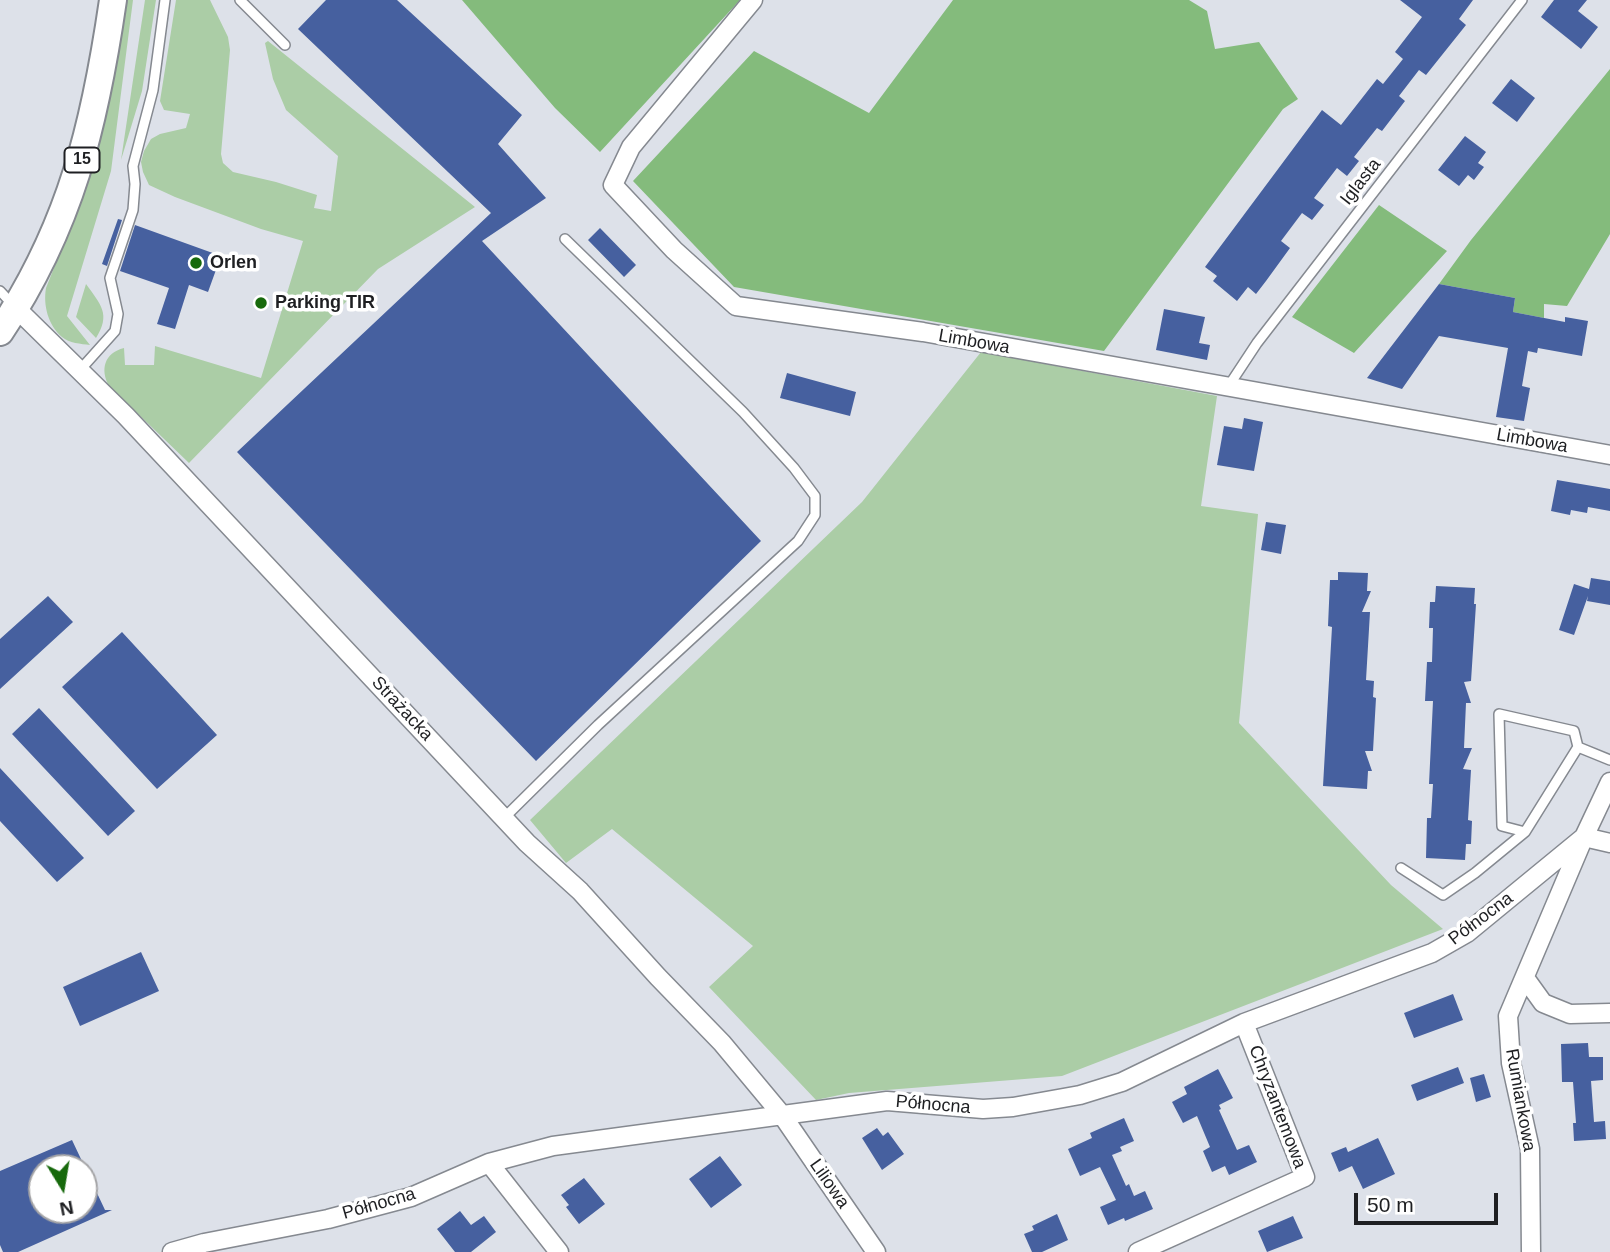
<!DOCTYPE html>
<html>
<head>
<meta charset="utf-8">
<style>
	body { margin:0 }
	#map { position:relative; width:1610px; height:1252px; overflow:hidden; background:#dde1e9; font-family:Arial,sans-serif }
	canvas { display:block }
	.north { position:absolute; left:28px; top:1154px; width:70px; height:70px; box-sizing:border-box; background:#fff; border:2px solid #a5a5a7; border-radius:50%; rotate:169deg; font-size:19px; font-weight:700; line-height:28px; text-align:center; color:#1e1f22 }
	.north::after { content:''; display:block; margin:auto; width:24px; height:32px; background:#17690c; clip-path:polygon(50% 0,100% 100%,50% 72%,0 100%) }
	.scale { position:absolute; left:1354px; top:1193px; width:144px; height:32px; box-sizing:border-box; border:4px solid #1e1f22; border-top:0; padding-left:9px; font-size:21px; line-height:24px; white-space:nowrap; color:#1e1f22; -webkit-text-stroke:5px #fff; paint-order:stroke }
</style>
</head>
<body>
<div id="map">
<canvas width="1610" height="1252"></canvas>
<div class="north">N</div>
<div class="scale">50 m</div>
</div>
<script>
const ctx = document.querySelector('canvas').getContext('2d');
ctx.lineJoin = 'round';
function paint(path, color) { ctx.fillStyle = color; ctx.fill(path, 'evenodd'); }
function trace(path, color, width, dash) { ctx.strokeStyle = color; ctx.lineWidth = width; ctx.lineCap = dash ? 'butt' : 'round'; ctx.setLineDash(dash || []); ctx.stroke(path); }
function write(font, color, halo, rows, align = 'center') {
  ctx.font = font + ' Arial,sans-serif'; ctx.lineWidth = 7; ctx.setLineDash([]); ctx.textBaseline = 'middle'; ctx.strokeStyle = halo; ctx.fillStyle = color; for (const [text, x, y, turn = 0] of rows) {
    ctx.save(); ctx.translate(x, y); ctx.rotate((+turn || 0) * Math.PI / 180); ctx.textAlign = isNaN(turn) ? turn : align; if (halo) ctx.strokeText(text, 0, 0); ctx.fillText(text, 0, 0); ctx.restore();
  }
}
const green = new Path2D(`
	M 127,0 L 133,0 L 111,171 L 67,316 L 90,345 C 81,344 69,343 62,337 C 48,325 43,305 46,288 L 85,190 L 98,144 Z
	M 145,0 L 156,0 L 142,91 L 121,160 Z
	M 176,0 L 210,0 L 228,37 L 230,50 L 221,154 L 223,163 L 233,172 L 276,182 L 317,195 L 314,208 L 331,211 L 338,156 L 286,110 L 273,79 L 265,43 L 268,41 L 475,207 L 378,269 L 189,463 L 109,386 C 100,370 104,353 124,348 L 125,365 L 154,365 L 155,346 L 261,378 L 303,241 L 261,229 L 175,197 L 149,185 L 143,172 L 141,162 L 144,151 L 151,139 L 160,134 L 186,128 L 190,114 L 164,110 L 160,101 Z
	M 86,284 C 101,305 111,314 96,338 L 76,317 Z
	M 981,352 L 1217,396 L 1201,506 L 1258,514 L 1239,723 L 1391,885 L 1443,929 L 1062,1076 L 849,1093 L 816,1100 L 709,987 L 753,946 L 612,829 L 566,863 L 530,820 L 862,502 Z`);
const forest = new Path2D(`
	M 462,0 L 740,0 L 600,152 L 555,108 Z
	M 953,0 L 1189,0 L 1207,11 L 1215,49 L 1259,42 L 1298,99 L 1283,109 L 1104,351 L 734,287 L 633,181 L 754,51 L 869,113 Z
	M 1610,69 L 1610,234 L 1567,306 L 1544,304 L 1544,318 L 1513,312 L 1515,298 L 1439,284 L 1471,240 Z
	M 1379,205 L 1447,251 L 1354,353 L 1292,317 Z`);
const building = new Path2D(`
	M 326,0 L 397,0 L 522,115 L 498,144 L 546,198 L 482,241 L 761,541 L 536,761 L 237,452 L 491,213 L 298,29 Z
	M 1400,0 L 1473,0 L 1459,19 L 1466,25 L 1426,75 L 1419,70 L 1399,96 L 1405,101 L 1382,131 L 1377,128 L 1354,157 L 1359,161 L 1347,176 L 1337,168 L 1314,198 L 1324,205 L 1312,220 L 1302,213 L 1281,241 L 1290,248 L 1266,281 L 1256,294 L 1248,287 L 1237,301 L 1213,281 L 1217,276 L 1205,267 L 1322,110 L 1341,125 L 1377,79 L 1383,84 L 1403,59 L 1395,52 L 1422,17 Z
	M 1554,0 L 1587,0 L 1578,11 L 1598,27 L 1581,49 L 1541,17 Z
	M 1511,79 L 1535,98 L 1517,122 L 1492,103 Z
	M 1465,136 L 1486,152 L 1478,163 L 1484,167 L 1474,180 L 1468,175 L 1459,186 L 1438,170 Z
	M 118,219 L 122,220 L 107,266 L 102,264 Z
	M 135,225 L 221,256 L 208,292 L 189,285 L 175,329 L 157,324 L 169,288 L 120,271 Z
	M 600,228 L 636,265 L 624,277 L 588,240 Z
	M 1439,284 L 1515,298 L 1513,312 L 1565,322 L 1565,317 L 1588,321 L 1582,356 L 1538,348 L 1537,353 L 1528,351 L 1522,386 L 1530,388 L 1524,421 L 1496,417 L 1508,348 L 1439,336 L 1402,389 L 1367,378 Z
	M 1164,309 L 1205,317 L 1199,343 L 1210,345 L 1207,360 L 1156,350 Z
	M 787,373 L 856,392 L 850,416 L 780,398 Z
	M 1244,418 L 1263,422 L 1254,471 L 1217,465 L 1224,426 L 1242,429 Z
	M 1557,480 L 1610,489 L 1610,511 L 1588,507 L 1587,513 L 1571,510 L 1570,515 L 1551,511 Z
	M 1266,522 L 1286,525 L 1281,554 L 1261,550 Z
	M 1338,572 L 1368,573 L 1367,591 L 1371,591 L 1362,612 L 1370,612 L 1366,680 L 1374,681 L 1373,697 L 1376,698 L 1373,751 L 1365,751 L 1372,771 L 1368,771 L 1367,789 L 1323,786 L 1332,627 L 1328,626 L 1330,580 L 1338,580 Z
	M 1591,578 L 1610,581 L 1610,605 L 1587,601 L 1588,596 L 1574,635 L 1559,630 L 1574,584 L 1589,589 Z
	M 1436,586 L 1475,588 L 1474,604 L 1476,604 L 1471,681 L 1464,682 L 1471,703 L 1466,703 L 1464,748 L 1472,748 L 1463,769 L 1471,770 L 1468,820 L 1472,821 L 1471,844 L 1466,844 L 1465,860 L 1426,858 L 1427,818 L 1431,818 L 1433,784 L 1429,784 L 1433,701 L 1425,701 L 1427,662 L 1432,662 L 1433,628 L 1429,628 L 1430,602 L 1435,602 Z
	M 48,596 L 73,622 L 0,689 L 0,639 Z
	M 122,632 L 217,735 L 157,789 L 62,687 Z
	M 39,708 L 135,811 L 108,836 L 12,734 Z
	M 0,768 L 84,858 L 57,882 L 0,821 Z
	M 141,952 L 159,991 L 80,1026 L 63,987 Z
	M 1453,994 L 1463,1020 L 1414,1038 L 1404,1013 Z
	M 1588,1043 L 1589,1057 L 1603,1057 L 1603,1080 L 1591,1081 L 1594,1122 L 1605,1121 L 1606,1139 L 1574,1141 L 1573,1123 L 1576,1123 L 1573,1082 L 1562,1082 L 1561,1044 Z
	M 1458,1067 L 1464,1083 L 1417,1101 L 1411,1085 Z
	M 1218,1069 L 1233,1098 L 1219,1105 L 1221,1109 L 1219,1110 L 1237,1150 L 1249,1145 L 1257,1162 L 1229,1175 L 1225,1166 L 1212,1172 L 1203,1151 L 1210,1147 L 1197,1116 L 1183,1123 L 1172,1102 L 1187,1094 L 1184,1087 Z
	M 1484,1074 L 1491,1097 L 1476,1102 L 1470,1078 Z
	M 1124,1118 L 1134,1141 L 1120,1147 L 1122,1151 L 1112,1155 L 1126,1186 L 1129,1184 L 1134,1196 L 1145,1191 L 1153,1209 L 1125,1221 L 1124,1218 L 1108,1225 L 1100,1207 L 1116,1200 L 1100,1167 L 1080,1176 L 1068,1149 L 1092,1138 L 1090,1133 Z
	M 877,1128 L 883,1136 L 888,1132 L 904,1154 L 882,1170 L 862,1138 Z
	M 1378,1138 L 1395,1174 L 1363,1189 L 1352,1166 L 1339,1172 L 1331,1153 L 1346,1147 L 1348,1152 Z
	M 72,1140 L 105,1210 L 112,1210 L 18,1252 L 3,1252 L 0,1245 L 0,1171 ZM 42,1168 L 84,1168 L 84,1210 L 42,1210 Z
	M 720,1156 L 742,1185 L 711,1208 L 689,1179 Z
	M 584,1178 L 605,1204 L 579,1224 L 566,1207 L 569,1205 L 561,1195 Z
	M 460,1211 L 471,1225 L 484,1216 L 496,1232 L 471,1252 L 455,1252 L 437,1229 Z
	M 1057,1214 L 1068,1240 L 1042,1252 L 1032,1252 L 1024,1234 L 1034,1230 L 1032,1226 Z
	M 1293,1216 L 1303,1238 L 1267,1252 L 1258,1231 Z`);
const service = new Path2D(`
	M 240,0 L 285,45
	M 0,291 L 13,305
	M 80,370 L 115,331 L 118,314 L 110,278 L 133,210 L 135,184 L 133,166 L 153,90 L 165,0
	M 1228,387 L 1257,343 L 1522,0
	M 504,818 L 598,725 L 798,541 L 815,515 L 815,496 L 794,468 L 743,412 L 565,239
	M 1525,832 L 1502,826 L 1499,714 L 1574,731 L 1578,747
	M 1401,868 L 1443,895 L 1475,873 L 1525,832 L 1578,747 L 1610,760`);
const minor = new Path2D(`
	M 753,0 L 631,147 L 613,185 L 674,250 L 736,306 L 923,332 L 1610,455
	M 16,308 L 126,416 L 527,843 L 580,891 L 658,977 L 722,1043 L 782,1115 L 876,1252
	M 1525,978 L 1543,1003 L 1570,1014 L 1610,1013
	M 489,1163 L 559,1252
	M 172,1252 L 204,1243 L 328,1219 L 411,1197 L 489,1163 L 553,1146 L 887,1101 L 983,1109 L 1013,1107 L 1080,1095 L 1122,1082 L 1244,1023 L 1432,953 L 1467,933 L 1584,837 L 1610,782
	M 1138,1252 L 1305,1177 L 1244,1023
	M 1531,1252 L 1530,1149 L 1511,1063 L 1508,1016 L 1584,837 L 1610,843`);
const primary = new Path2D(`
	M 0,332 C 71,226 95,124 113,0`);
const markers = [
	[196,263,7,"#17690c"],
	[261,303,7,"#17690c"]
];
const shields = [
	[82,160,35]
];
const shieldNames = [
	["15",82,160]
];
const streetNames = [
	["Iglasta",1361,182,-52],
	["Limbowa",974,342,10],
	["Limbowa",1532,441,10],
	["Strażacka",402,709,47],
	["Północna",1481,919,-37],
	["Rumiankowa",1520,1100,80],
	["Północna",933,1105,5],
	["Chryzantemowa",1277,1107,69],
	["Liliowa",829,1184,55],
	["Północna",379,1204,-16]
];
const poiNames = [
	["Orlen",210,263],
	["Parking TIR",275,303]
];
paint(green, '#abcda6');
paint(forest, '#84bb7c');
paint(building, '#46609f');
trace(service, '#858990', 12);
trace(minor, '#858990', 21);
trace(primary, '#858990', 30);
trace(service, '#fff', 9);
trace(minor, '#fff', 18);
trace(primary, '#fff', 26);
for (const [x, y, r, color] of markers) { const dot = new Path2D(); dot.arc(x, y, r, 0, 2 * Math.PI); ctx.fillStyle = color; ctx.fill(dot); trace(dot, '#fff', 2.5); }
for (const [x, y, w] of shields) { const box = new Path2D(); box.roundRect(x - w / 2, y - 12.5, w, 25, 5); ctx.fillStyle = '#fff'; ctx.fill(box); trace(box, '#1e1f22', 2); }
write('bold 16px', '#1e1f22', null, shieldNames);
write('18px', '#1e1f22', '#fff', streetNames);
write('bold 18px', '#1e1f22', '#fff', poiNames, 'left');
</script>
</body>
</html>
